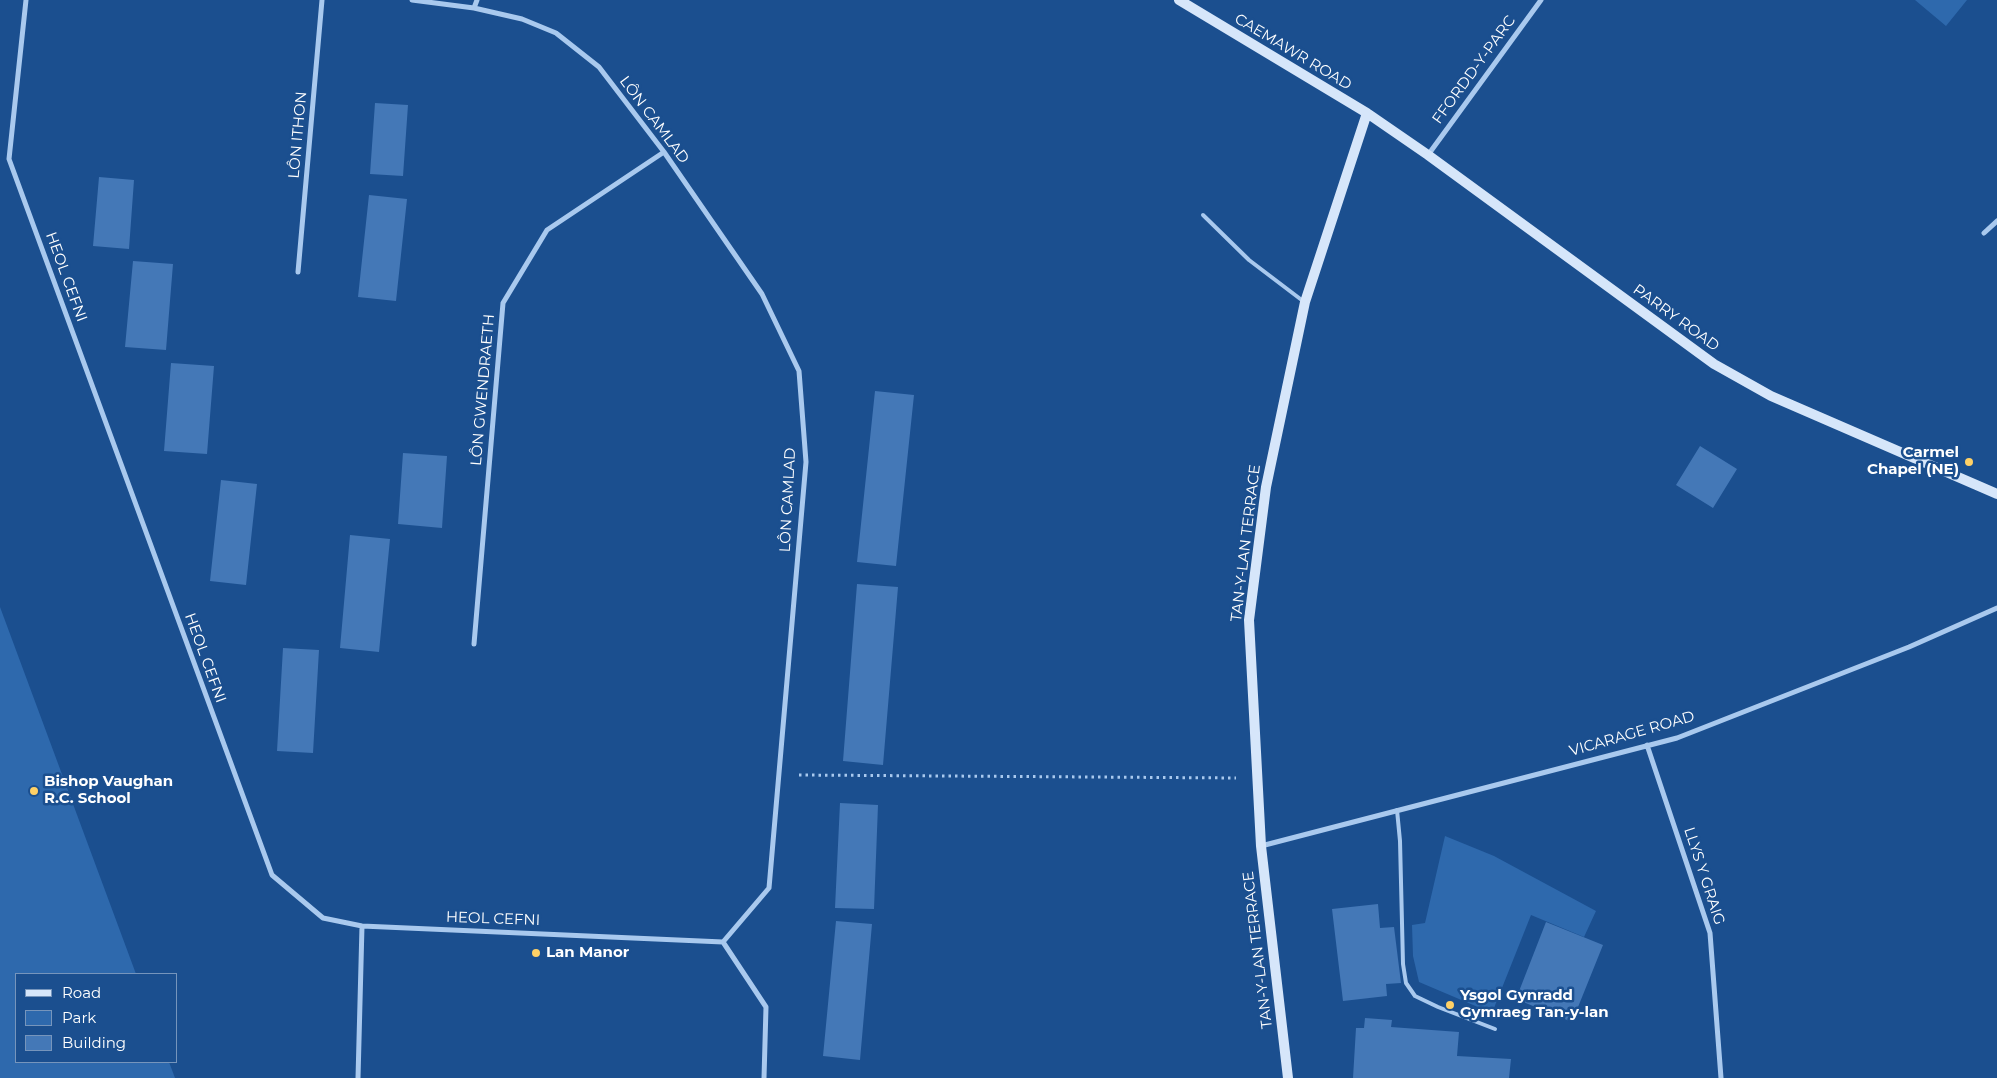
<!DOCTYPE html>
<html>
<head>
<meta charset="utf-8">
<style>
	body { margin:0 }
	#map { position:relative; width:1997px; height:1078px; overflow:hidden; background:#1b4f8f; font-family:Montserrat,sans-serif }
	canvas { display:block }
	.legend { position:absolute; left:15px; top:973px; width:162px; height:90px; box-sizing:border-box; background:#1b4f8f; border:1px solid #7695bc; margin:0; padding:6px 9px; list-style:none; font-size:15px; color:#fff }
	.legend li { display:flex; align-items:center; gap:10px; height:25px }
	.legend b { width:25px; border:1px solid #7695bc }
</style>
</head>
<body>
<div id="map">
<canvas width="1997" height="1078"></canvas>
<ul class="legend">
<li><b style="height:6px;background:#d6e6fa"></b>Road</li>
<li><b style="height:14px;background:#2e69ad"></b>Park</li>
<li><b style="height:14px;background:#4478b7"></b>Building</li>
</ul>
</div>
<script>
const ctx = document.querySelector('canvas').getContext('2d');
ctx.lineJoin = 'round';
function paint(path, color) { ctx.fillStyle = color; ctx.fill(path, 'evenodd'); }
function trace(path, color, width, dash) { ctx.strokeStyle = color; ctx.lineWidth = width; ctx.lineCap = dash ? 'butt' : 'round'; ctx.setLineDash(dash || []); ctx.stroke(path); }
function write(font, color, halo, rows, align = 'center') {
  ctx.font = font + ' Montserrat,sans-serif'; ctx.lineWidth = 5; ctx.setLineDash([]); ctx.textBaseline = 'middle'; ctx.strokeStyle = halo; ctx.fillStyle = color; for (const [text, x, y, turn = 0] of rows) {
    ctx.save(); ctx.translate(x, y); ctx.rotate((+turn || 0) * Math.PI / 180); ctx.textAlign = isNaN(turn) ? turn : align; if (halo) ctx.strokeText(text, 0, 0); ctx.fillText(text, 0, 0); ctx.restore();
  }
}
const green = new Path2D(`
	M 1915,0 L 1967,0 L 1946,26 Z
	M 0,607 L 136,974 L 16,974 L 16,1062 L 169,1062 L 175,1078 L 0,1078 Z
	M 1445,836 L 1494,856 L 1596,911 L 1584,937 L 1531,915 L 1492,1013 L 1419,982 L 1413,956 L 1412,925 L 1425,923 Z`);
const building = new Path2D(`
	M 375,103 L 408,105 L 403,176 L 370,174 Z
	M 99,177 L 134,180 L 129,249 L 93,246 Z
	M 369,195 L 407,199 L 396,301 L 358,297 Z
	M 133,261 L 173,264 L 166,350 L 125,347 Z
	M 171,363 L 214,366 L 207,454 L 164,451 Z
	M 875,391 L 914,395 L 896,566 L 857,562 Z
	M 1700,446 L 1737,469 L 1713,508 L 1676,485 Z
	M 403,453 L 447,456 L 442,528 L 398,524 Z
	M 221,480 L 257,484 L 246,585 L 210,581 Z
	M 350,535 L 390,539 L 379,652 L 340,648 Z
	M 857,584 L 898,587 L 883,765 L 843,761 Z
	M 283,648 L 319,650 L 313,753 L 277,751 Z
	M 840,803 L 878,805 L 874,909 L 835,908 Z
	M 1378,904 L 1380,928 L 1394,927 L 1401,983 L 1386,984 L 1387,996 L 1343,1001 L 1332,909 Z
	M 836,921 L 872,924 L 860,1060 L 823,1056 Z
	M 1546,922 L 1603,945 L 1572,1022 L 1516,999 Z
	M 1365,1018 L 1392,1020 L 1391,1027 L 1459,1032 L 1457,1056 L 1511,1059 L 1509,1078 L 1353,1078 L 1356,1028 L 1364,1028 Z`);
const path = new Path2D(`
	M 799,775 L 1236,778`);
const lane = new Path2D(`
	M 1203,215 L 1249,260 L 1303,301
	M 1397,810 L 1400,841 L 1403,964 L 1406,983 L 1415,996 L 1438,1007 L 1495,1029`);
const street = new Path2D(`
	M 26,0 L 9,159 L 272,875 L 323,918 L 362,926 L 723,942
	M 412,0 L 474,8 L 522,19 L 556,33 L 599,67 L 664,152 L 762,294 L 799,371 L 806,462 L 769,888 L 723,942
	M 474,8 L 477,0
	M 1428,155 L 1541,0
	M 1984,233 L 1997,221
	M 298,272 L 322,0
	M 474,644 L 503,303 L 547,230 L 664,152
	M 1647,745 L 1710,933 L 1721,1078
	M 1261,846 L 1677,738 L 1909,647 L 1997,608
	M 723,942 L 766,1007 L 764,1078
	M 358,1078 L 362,926`);
const secondary = new Path2D(`
	M 1179,0 L 1367,113 L 1428,155 L 1714,364 L 1771,396 L 1997,494
	M 1288,1078 L 1261,846 L 1249,620 L 1266,487 L 1305,302 L 1367,113`);
const markers = [
	[1969,462,5,"#ffd166"],
	[34,791,5,"#ffd166"],
	[536,953,5,"#ffd166"],
	[1450,1005,5,"#ffd166"]
];
const streetNames = [
	["CAEMAWR ROAD",1293,52,31],
	["FFORDD-Y-PARC",1474,70,-54],
	["LÔN CAMLAD",654,120,53],
	["LÔN ITHON",298,135,-85],
	["HEOL CEFNI",66,277,70],
	["PARRY ROAD",1676,318,36],
	["LÔN GWENDRAETH",483,390,-85],
	["LÔN CAMLAD",788,500,-87],
	["TAN-Y-LAN TERRACE",1246,543,-83],
	["HEOL CEFNI",205,658,70],
	["VICARAGE ROAD",1632,734,-16],
	["LLYS Y GRAIG",1704,876,72],
	["HEOL CEFNI",493,919,2],
	["TAN-Y-LAN TERRACE",1258,950,-97]
];
const poiNames = [
	["Carmel",1959,453,"right"],
	["Chapel (NE)",1959,470,"right"],
	["Bishop Vaughan",44,782],
	["R.C. School",44,799],
	["Lan Manor",546,953],
	["Ysgol Gynradd",1460,996],
	["Gymraeg Tan-y-lan",1460,1013]
];
paint(green, '#2e69ad');
paint(building, '#4478b7');
trace(path, '#a9c9ee', 3, [2.5, 4]);
trace(lane, '#a9c9ee', 4);
trace(street, '#a9c9ee', 5);
trace(secondary, '#d6e6fa', 10);
for (const [x, y, r, color] of markers) { const dot = new Path2D(); dot.arc(x, y, r, 0, 2 * Math.PI); ctx.fillStyle = color; ctx.fill(dot); trace(dot, '#1b4f8f', 2); }
write('15px', '#fff', '#1b4f8f', streetNames);
write('bold 15px', '#fff', '#1b4f8f', poiNames, 'left');
</script>
</body>
</html>
